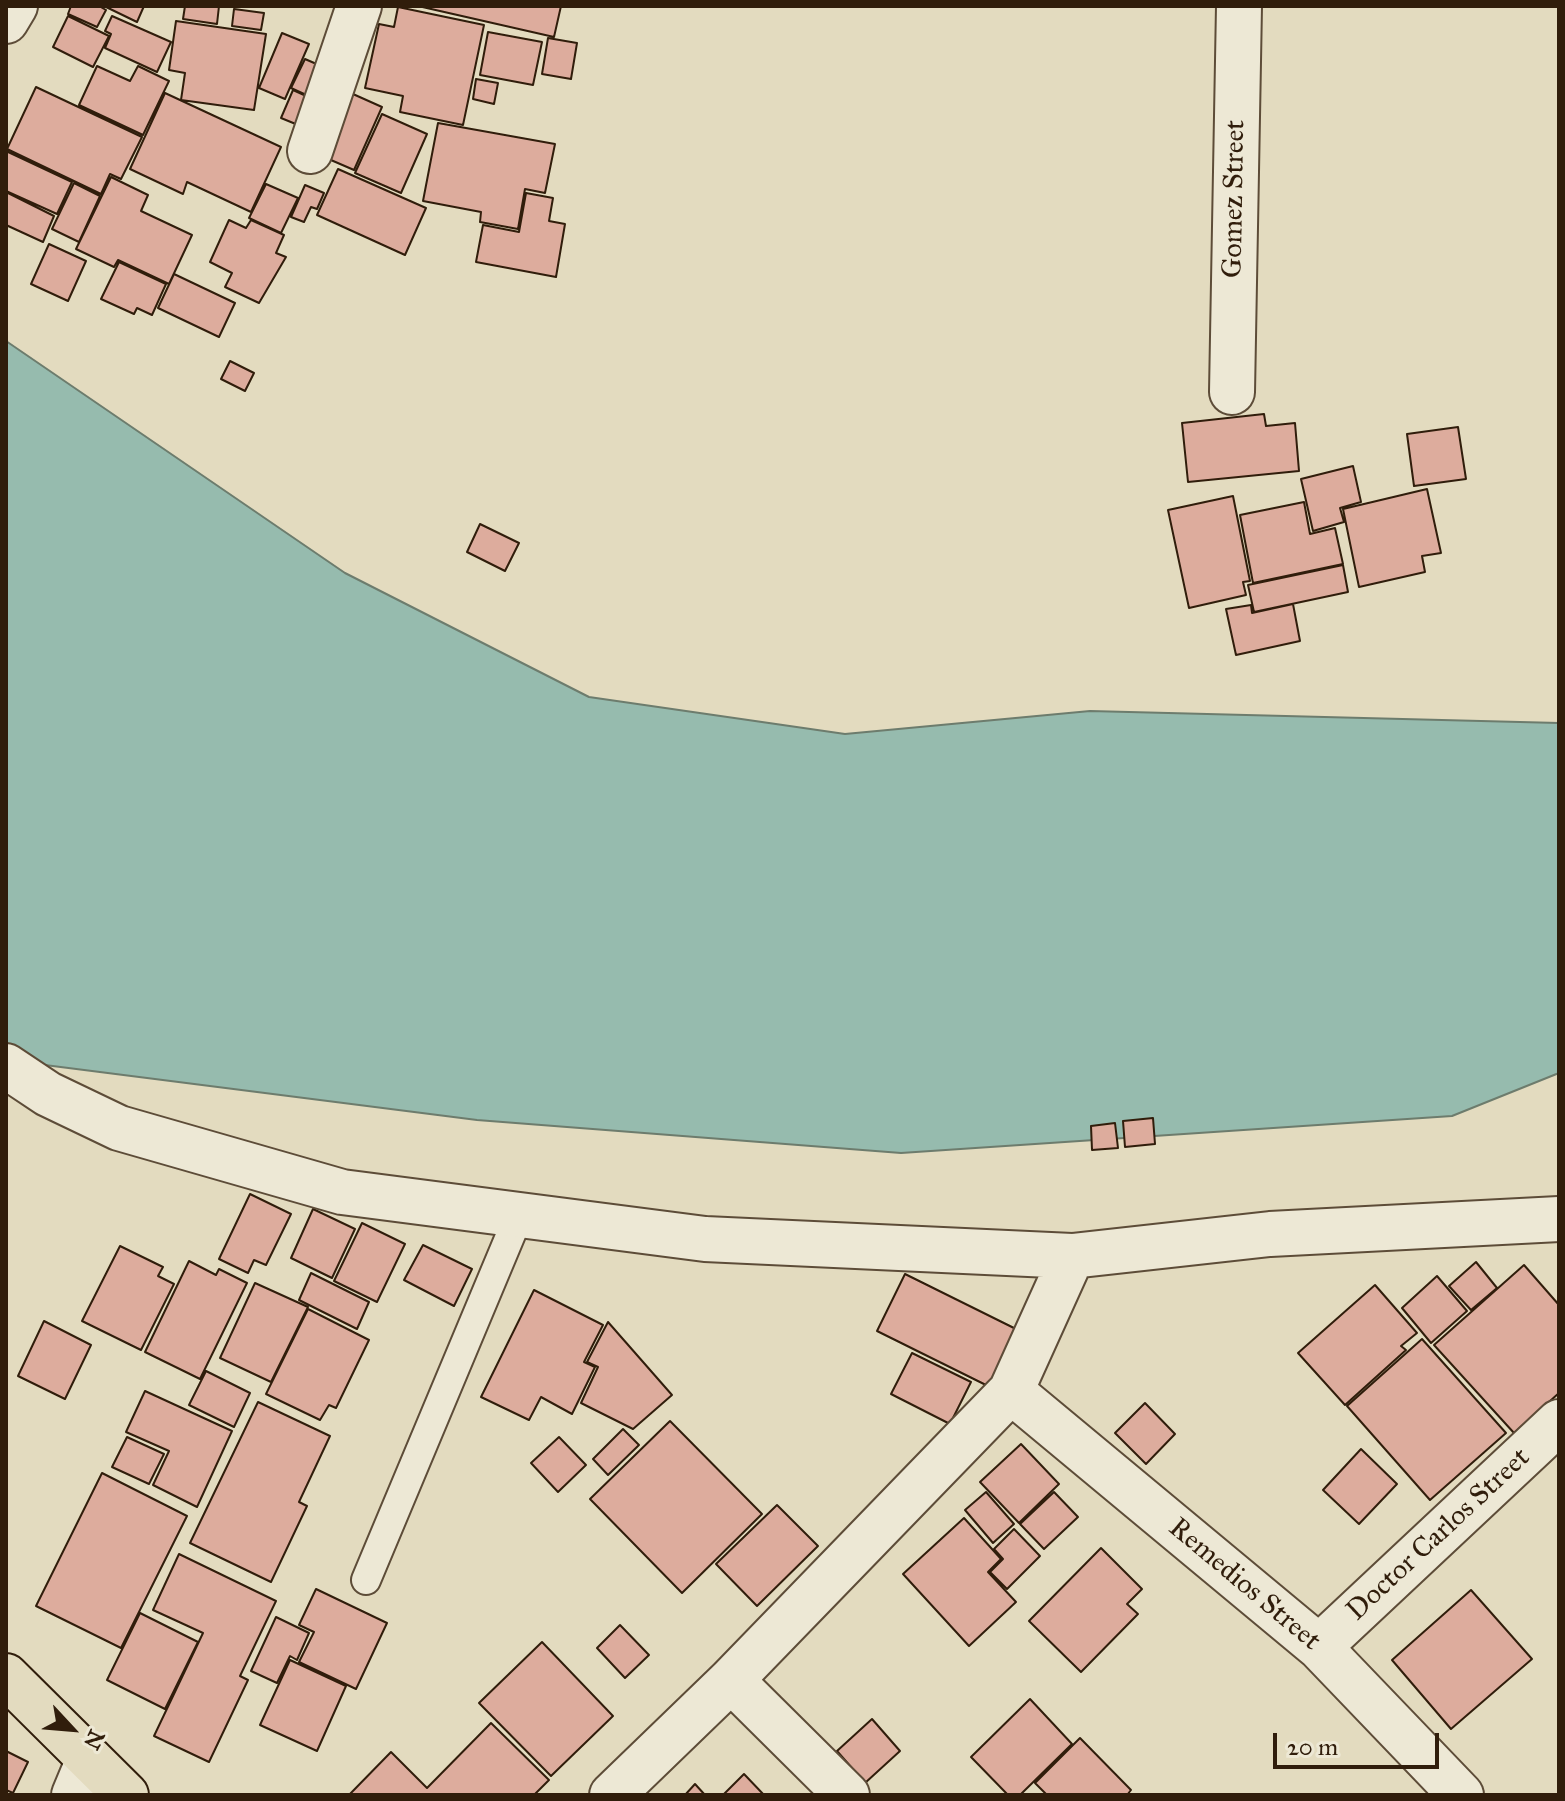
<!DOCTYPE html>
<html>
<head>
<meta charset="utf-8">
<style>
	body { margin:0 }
	#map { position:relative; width:1565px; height:1801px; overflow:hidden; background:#e3dbbf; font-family:"IM FELL Great Primer",serif }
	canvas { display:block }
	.frame { position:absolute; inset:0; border:8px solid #301d0b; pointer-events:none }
	.north { position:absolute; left:32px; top:1689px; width:80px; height:80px; -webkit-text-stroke:6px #ede8d5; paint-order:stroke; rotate:116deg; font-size:22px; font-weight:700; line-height:32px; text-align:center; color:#301d0b }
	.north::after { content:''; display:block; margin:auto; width:28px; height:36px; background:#301d0b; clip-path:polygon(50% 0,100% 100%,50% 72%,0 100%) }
	.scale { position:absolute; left:1273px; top:1733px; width:166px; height:36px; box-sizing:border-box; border:4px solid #301d0b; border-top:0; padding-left:10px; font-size:24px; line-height:28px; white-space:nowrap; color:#301d0b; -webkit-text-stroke:6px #ede8d5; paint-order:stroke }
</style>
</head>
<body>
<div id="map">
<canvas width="1565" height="1801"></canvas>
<div class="frame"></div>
<div class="north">N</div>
<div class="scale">20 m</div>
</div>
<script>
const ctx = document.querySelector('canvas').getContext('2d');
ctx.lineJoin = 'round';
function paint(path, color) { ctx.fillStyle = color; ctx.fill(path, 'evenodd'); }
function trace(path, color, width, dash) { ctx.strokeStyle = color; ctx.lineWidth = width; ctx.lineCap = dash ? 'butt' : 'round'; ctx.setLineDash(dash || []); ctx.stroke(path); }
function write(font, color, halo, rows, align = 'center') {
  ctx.font = font + ' "IM FELL Great Primer",serif'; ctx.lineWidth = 7; ctx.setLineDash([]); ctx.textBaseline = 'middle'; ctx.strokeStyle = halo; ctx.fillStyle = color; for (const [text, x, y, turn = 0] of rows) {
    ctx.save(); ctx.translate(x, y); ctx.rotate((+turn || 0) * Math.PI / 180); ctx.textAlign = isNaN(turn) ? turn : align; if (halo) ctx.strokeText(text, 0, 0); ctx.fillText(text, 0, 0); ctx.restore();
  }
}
const water = new Path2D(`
	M 6,341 L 345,573 L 589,697 L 845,734 L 1090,711 L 1559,723 L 1559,1073 L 1452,1116 L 901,1153 L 477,1120 L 37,1064 L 6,1042 Z`);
const building = new Path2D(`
	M 71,6 L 99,6 L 106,10 L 97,27 L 68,14 Z
	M 104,6 L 144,6 L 137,22 Z
	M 185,6 L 219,6 L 217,24 L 183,19 Z
	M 418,6 L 561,6 L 554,37 Z
	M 398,7 L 484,25 L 463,125 L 400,112 L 403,96 L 365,88 L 379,24 L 394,27 Z
	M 234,9 L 264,13 L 261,30 L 232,26 Z
	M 68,16 L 109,36 L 93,67 L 53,47 Z
	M 112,16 L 171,42 L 157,72 L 105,48 L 111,34 L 105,31 Z
	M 176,21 L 266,34 L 254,110 L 181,100 L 185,73 L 169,70 Z
	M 488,32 L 542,42 L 533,85 L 480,75 Z
	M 282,33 L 309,44 L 285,99 L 259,88 Z
	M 548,38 L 577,43 L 571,79 L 542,74 Z
	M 305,59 L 328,69 L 315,99 L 291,88 Z
	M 97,66 L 130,81 L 138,66 L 169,81 L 143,135 L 79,105 Z
	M 476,79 L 498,83 L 494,104 L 473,99 Z
	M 36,87 L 142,137 L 121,179 L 110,174 L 101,194 L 7,149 Z
	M 293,90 L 315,100 L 303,127 L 281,118 Z
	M 344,90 L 382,107 L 354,170 L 317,154 Z
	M 165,93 L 281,147 L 251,212 L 187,182 L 183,194 L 130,169 Z
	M 382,114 L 427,134 L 401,193 L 355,173 Z
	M 438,123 L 555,144 L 545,193 L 525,189 L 518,229 L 480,222 L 481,212 L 423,201 Z
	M 6,151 L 72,182 L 57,214 L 6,191 Z
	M 338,169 L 426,208 L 405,255 L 317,215 Z
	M 111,177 L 148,195 L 141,211 L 192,235 L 169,284 L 118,260 L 114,267 L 76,249 Z
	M 74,183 L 100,196 L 79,242 L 52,229 Z
	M 266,184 L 298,198 L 281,233 L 249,218 Z
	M 305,185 L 324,193 L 317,209 L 311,207 L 304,222 L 291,217 Z
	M 6,192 L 54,216 L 43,242 L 6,225 Z
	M 526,193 L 553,198 L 549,221 L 565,224 L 556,277 L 476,262 L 483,225 L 519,232 Z
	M 229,220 L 246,228 L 251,220 L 284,235 L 276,253 L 286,257 L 259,303 L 225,287 L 232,273 L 210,262 Z
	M 49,244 L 86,261 L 68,301 L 31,284 Z
	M 119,262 L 166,284 L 152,315 L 137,308 L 134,314 L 101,299 Z
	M 174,274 L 235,303 L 219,337 L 158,308 Z
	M 230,361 L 254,373 L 245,391 L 221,379 Z
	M 1264,414 L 1266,426 L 1295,423 L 1299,471 L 1188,482 L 1182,423 Z
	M 1458,427 L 1466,479 L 1414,486 L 1407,434 Z
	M 1353,466 L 1361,502 L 1340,508 L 1344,522 L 1313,531 L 1301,479 Z
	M 1427,489 L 1441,553 L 1422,556 L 1425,572 L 1359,587 L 1343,509 Z
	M 1233,496 L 1250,581 L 1243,582 L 1246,595 L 1189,608 L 1168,510 Z
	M 1304,502 L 1310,534 L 1335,528 L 1343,564 L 1253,583 L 1240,515 Z
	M 480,524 L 519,543 L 505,571 L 467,552 Z
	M 1343,565 L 1348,592 L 1254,612 L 1248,585 Z
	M 1293,604 L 1300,641 L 1236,655 L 1226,609 L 1251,605 L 1252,613 Z
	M 1153,1118 L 1155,1144 L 1125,1147 L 1123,1121 Z
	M 1115,1123 L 1118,1148 L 1092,1150 L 1091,1126 Z
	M 250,1194 L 291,1214 L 266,1265 L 254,1260 L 248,1273 L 219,1259 Z
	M 313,1209 L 355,1229 L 332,1278 L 291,1258 Z
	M 362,1223 L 405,1244 L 377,1302 L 334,1281 Z
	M 423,1245 L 472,1269 L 454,1306 L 404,1280 Z
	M 120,1246 L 163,1267 L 158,1276 L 174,1284 L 141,1350 L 82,1321 Z
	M 189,1261 L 216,1275 L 219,1269 L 247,1283 L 200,1379 L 145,1352 Z
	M 1476,1262 L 1497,1288 L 1471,1310 L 1449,1286 Z
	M 1524,1265 L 1559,1305 L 1559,1393 L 1514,1433 L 1434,1345 Z
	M 311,1273 L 369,1302 L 357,1329 L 299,1300 Z
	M 905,1274 L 1020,1331 L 992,1388 L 877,1331 Z
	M 1437,1276 L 1467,1311 L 1431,1343 L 1402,1308 Z
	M 255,1283 L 308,1307 L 271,1382 L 220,1358 Z
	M 1375,1285 L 1417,1333 L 1401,1346 L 1406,1350 L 1345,1405 L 1298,1353 Z
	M 534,1290 L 603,1325 L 584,1362 L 595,1367 L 572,1414 L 541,1397 L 529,1420 L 481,1397 Z
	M 308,1309 L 369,1340 L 336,1408 L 329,1405 L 320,1420 L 266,1394 Z
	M 44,1321 L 91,1345 L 65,1399 L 18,1376 Z
	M 608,1322 L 672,1395 L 633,1429 L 581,1403 L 598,1367 L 587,1362 Z
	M 1422,1339 L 1506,1433 L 1430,1500 L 1347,1406 Z
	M 912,1353 L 971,1382 L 950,1424 L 891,1394 Z
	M 206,1371 L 250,1393 L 234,1427 L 189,1405 Z
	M 145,1391 L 232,1431 L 197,1507 L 153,1485 L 169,1451 L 126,1432 Z
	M 258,1402 L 330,1436 L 299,1502 L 307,1506 L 271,1582 L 190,1543 Z
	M 1145,1403 L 1175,1434 L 1146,1464 L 1115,1433 Z
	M 670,1421 L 762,1514 L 682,1593 L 590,1499 Z
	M 623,1429 L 639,1445 L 608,1475 L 593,1459 Z
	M 127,1437 L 164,1454 L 149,1484 L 112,1467 Z
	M 559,1437 L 586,1465 L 558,1492 L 531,1463 Z
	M 1021,1444 L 1059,1484 L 1019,1523 L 980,1482 Z
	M 1361,1449 L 1397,1484 L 1359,1524 L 1323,1490 Z
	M 102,1473 L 187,1516 L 121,1648 L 36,1606 Z
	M 986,1492 L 1014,1524 L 993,1543 L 965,1510 Z
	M 1054,1492 L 1078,1517 L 1044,1549 L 1020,1524 Z
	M 777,1505 L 818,1546 L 757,1606 L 716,1564 Z
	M 964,1518 L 1001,1559 L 988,1572 L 1016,1602 L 969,1646 L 903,1574 Z
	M 1014,1529 L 1040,1556 L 1007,1589 L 990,1572 L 1003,1559 L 994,1549 Z
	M 1101,1548 L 1142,1589 L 1127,1604 L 1138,1614 L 1081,1672 L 1029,1621 Z
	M 179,1554 L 276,1601 L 240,1676 L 248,1680 L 209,1762 L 154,1736 L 203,1633 L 153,1610 Z
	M 316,1589 L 387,1623 L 356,1689 L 299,1662 L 314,1632 L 299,1625 Z
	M 1471,1590 L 1532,1659 L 1451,1729 L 1392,1660 Z
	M 140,1613 L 198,1642 L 165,1709 L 107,1680 Z
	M 276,1617 L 309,1633 L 297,1660 L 290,1656 L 277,1683 L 251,1671 Z
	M 620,1625 L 649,1655 L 625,1678 L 597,1648 Z
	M 542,1642 L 613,1716 L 551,1776 L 479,1703 Z
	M 290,1660 L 346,1686 L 317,1751 L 260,1725 Z
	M 1030,1699 L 1072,1744 L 1020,1795 L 1008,1795 L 971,1757 Z
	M 872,1719 L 900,1751 L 865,1783 L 837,1751 Z
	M 491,1723 L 549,1780 L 534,1795 L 349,1795 L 391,1752 L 427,1788 Z
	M 1080,1738 L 1131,1790 L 1127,1795 L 1047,1795 L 1035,1783 Z
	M 6,1751 L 28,1762 L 13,1793 L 6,1790 Z
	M 744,1774 L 764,1795 L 723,1795 Z
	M 695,1784 L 705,1795 L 685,1795 Z`);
const service = new Path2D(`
	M 366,1580 L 519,1215`);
const minor = new Path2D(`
	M 310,151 L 359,6
	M 1232,392 L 1239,6
	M 6,1066 L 48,1094 L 119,1128 L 342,1192 L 705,1239 L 1072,1256 L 1270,1234 L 1559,1219
	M 1011,1391 L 1319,1647 L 1461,1795
	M 1319,1647 L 1559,1422
	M 731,1680 L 847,1795
	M 74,1795 L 89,1759
	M 612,1795 L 731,1680 L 1011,1391 L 1072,1256`);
const tertiary = new Path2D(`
	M 6,21 L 15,6`);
const primary = new Path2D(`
	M 6,1676 L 126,1795`);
const streetNames = [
	["Gomez Street",1235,199,-89],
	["Doctor Carlos Street",1439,1535,-43],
	["Remedios Street",1244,1585,40]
];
paint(water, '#96bbae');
trace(water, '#6d7c6d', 2);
paint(building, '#ddac9d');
trace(building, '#301d0b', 2);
trace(service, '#5d4c38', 32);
trace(minor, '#5d4c38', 48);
trace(tertiary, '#5d4c38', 48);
trace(primary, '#301d0b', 48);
trace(service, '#ede8d5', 28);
trace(minor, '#ede8d5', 44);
trace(tertiary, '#ede8d5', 44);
trace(primary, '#e3dbbf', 44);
write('28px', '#301d0b', '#ede8d5', streetNames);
</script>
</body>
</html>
